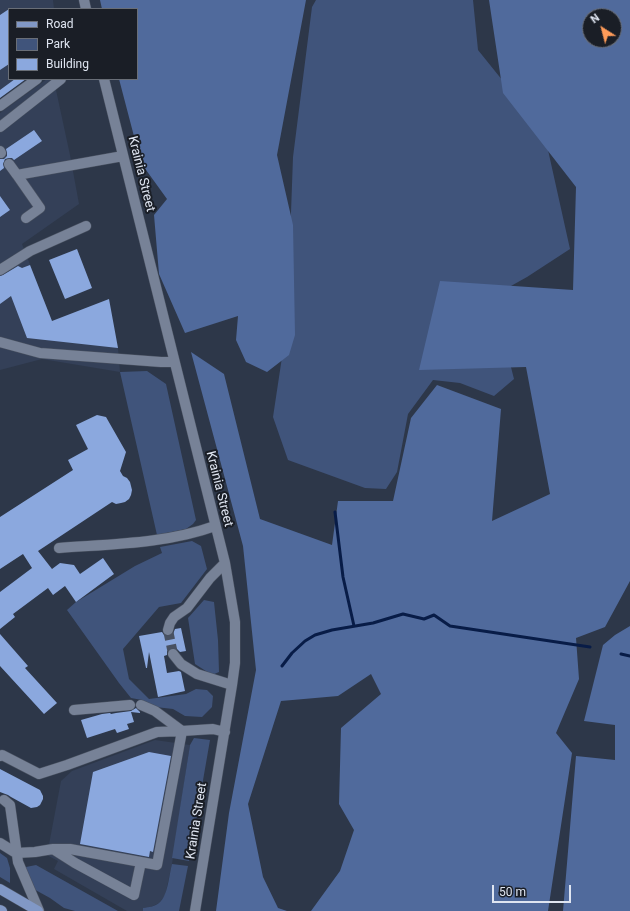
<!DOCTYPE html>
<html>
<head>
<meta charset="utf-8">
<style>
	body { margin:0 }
	#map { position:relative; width:630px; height:911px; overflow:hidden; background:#2d3749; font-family:Roboto,sans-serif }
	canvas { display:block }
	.legend { position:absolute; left:8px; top:8px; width:130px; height:72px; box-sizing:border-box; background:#1a1e26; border:1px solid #696e77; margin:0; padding:5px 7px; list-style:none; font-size:12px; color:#dfe5f1 }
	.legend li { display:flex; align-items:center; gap:8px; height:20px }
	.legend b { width:20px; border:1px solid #696e77 }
	.north { position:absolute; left:582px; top:8px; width:40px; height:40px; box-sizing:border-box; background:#1a1e26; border:1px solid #696e77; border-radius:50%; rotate:324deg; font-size:11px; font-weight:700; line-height:16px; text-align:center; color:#dfe5f1 }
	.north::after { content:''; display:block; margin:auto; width:14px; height:18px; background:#fe9b59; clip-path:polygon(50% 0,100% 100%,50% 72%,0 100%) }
	.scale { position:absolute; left:492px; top:885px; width:79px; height:18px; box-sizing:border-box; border:2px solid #dfe5f1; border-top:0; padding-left:5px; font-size:12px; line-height:14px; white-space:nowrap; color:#dfe5f1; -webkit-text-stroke:3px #1a1e26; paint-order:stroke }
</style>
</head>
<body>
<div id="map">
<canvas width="630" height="911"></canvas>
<ul class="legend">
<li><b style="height:5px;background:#8198c6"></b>Road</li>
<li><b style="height:11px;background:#40547b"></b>Park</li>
<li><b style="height:11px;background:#8ba8de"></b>Building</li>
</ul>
<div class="north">N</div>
<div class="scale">50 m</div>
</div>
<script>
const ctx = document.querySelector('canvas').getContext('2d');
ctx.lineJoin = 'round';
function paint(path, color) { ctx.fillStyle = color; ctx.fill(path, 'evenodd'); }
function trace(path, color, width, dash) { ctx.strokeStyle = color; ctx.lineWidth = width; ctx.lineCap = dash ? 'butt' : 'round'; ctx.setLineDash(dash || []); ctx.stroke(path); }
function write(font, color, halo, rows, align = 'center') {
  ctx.font = font + ' Roboto,sans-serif'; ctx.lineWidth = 4; ctx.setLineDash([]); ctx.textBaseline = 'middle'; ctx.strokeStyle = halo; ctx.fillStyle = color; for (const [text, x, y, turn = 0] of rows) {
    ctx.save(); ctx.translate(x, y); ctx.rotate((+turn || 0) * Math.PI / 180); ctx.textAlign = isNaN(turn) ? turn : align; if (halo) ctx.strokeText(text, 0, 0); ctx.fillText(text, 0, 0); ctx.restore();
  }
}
const built = new Path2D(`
	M 0,0 L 53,0 L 54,9 L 9,9 L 9,79 L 18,79 L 0,92 Z
	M 47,79 L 51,79 L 56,90 L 70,155 L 79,204 L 22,244 L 52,321 L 118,348 L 120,372 L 42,359 L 0,370 L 0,113 Z
	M 155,740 L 190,745 L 172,864 L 165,896 L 159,903 L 151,907 L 144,908 L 143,911 L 127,911 L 54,869 L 58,861 L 47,855 L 61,781 L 72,771 Z`);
const green = new Path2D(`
	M 316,0 L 473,0 L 478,50 L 544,132 L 570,249 L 527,277 L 493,296 L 514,379 L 494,396 L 460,383 L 433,380 L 408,414 L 397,472 L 386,489 L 365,488 L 288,460 L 273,417 L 287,324 L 293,157 L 312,7 Z
	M 147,371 L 166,384 L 196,520 L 193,524 L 186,529 L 157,535 L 120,372 Z
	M 192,541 L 201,546 L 207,569 L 181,603 L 159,607 L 123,649 L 129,679 L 149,699 L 186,694 L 196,689 L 207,690 L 213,696 L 212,707 L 202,717 L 185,716 L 173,709 L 147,706 L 142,700 L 131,698 L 119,683 L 67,610 L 76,602 L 135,566 L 162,553 L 160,547 Z
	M 204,600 L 214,602 L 218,640 L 219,672 L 212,675 L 195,664 L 188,618 Z
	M 194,738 L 210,740 L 189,861 L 172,858 L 190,745 Z
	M 0,853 L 7,858 L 10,868 L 10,883 L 0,877 Z
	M 172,864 L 188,866 L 179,911 L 143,911 L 143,908 C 149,907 154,907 159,903 C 168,896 169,875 172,864 Z
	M 21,865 L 26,867 L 36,865 L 118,911 L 75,911 L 64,908 L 50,898 L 30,887 Z`);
const forest = new Path2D(`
	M 100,0 L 306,0 L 277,155 L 293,225 L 295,335 L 289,355 L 267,372 L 246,362 L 236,340 L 238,316 L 185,333 L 159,274 L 154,215 L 167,199 L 141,163 L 119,79 L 137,79 L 137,9 L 102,9 Z
	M 489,0 L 630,0 L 630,581 L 605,627 L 576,638 L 579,679 L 556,733 L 572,753 L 548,911 L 311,911 L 340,871 L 354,830 L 339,804 L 341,728 L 381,694 L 371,674 L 338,696 L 281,701 L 248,804 L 263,877 L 278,908 L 287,911 L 216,911 L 229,813 L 256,670 L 243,546 L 191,352 L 224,374 L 260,519 L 332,545 L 338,501 L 393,501 L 411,418 L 437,385 L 501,409 L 492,521 L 550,494 L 526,367 L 419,370 L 440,281 L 573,290 L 576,187 L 503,93 ZM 590,16 L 614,16 L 614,40 L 590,40 Z
	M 630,626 L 630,911 L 563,911 L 576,756 L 615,760 L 615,725 L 584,721 L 603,645 L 615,635 Z`);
const stream = new Path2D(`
	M 335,512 L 343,577 L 354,626
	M 621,654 L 630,656
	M 282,666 L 292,653 L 305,641 L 315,635 L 332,630 L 373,623 L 403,614 L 424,619 L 434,615 L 450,626 L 590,647`);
const building = new Path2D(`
	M 9,9 L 9,64 L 0,70 L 0,15 Z
	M 15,79 L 26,79 L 0,98 L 0,90 Z
	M 34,130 L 42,141 L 14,160 L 12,158 L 9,158 L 5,159 L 3,164 L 4,168 L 0,171 L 0,159 L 4,159 L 7,156 L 7,153 L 6,149 Z
	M 0,196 L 10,210 L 0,217 Z
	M 77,249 L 92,288 L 65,299 L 49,260 Z
	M 30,265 L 52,321 L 109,299 L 118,348 L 27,338 L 11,296 L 0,304 L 0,276 L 3,275 L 18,266 L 22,268 Z
	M 97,415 L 106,417 L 126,452 L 120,471 L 123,476 L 127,478 L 130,482 L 132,490 L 131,495 L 129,499 L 125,502 L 121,503 L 116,504 L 112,502 L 38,551 L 52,569 L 60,563 L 74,565 L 80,574 L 103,558 L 114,574 L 76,602 L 65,586 L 53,595 L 48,588 L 13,614 L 15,617 L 0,629 L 0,592 L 32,568 L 23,554 L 0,569 L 0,517 L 73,470 L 68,460 L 88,449 L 76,425 Z
	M 181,628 L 186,651 L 180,652 L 176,648 L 172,648 L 167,651 L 167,655 L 164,656 L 167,673 L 179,671 L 181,672 L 185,691 L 158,697 L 149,652 L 147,668 L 146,668 L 139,636 L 162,632 L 164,635 L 169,636 L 173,634 L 175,629 Z
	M 0,634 L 28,666 L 25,668 L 57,703 L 44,714 L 0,666 Z
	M 136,708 L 140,712 L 140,713 L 131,712 L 134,722 L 127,724 L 129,729 L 117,733 L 115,729 L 87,738 L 81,720 L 102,714 L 110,713 L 111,714 L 116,713 L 131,711 Z
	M 149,752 L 171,756 L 153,852 L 150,851 L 149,857 L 80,844 L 93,772 Z
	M 0,769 L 40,790 L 43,796 L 43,799 L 40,805 L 37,807 L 31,808 L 11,797 L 8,795 L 0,792 Z`);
const minorTunnel = new Path2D(`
	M 168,630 L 173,654`);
const minor = new Path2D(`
	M 84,0 L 86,9
	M 104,79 L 225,563 L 235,622 L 235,663 L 232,685 L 195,911
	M 0,106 L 37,79
	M 0,127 L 61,79
	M 0,151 L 1,153
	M 9,164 L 17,175 L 123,156
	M 17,175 L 40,208 L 26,218
	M 0,270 L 30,251 L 86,226
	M 0,342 L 40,353 L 161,362 L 174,362
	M 59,548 C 111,544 165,544 215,526
	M 168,630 L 170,623 L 174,617 L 187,608 L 210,578 L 225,563
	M 173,654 L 181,664 L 197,674 L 232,685
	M 141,705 L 155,711 L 182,731 L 213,729 L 225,732
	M 74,710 L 130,705
	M 0,756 L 2,755 L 39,774 L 67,765 L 157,732 L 182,731 L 157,865 L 70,849 L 53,849 L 35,852 L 16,853 L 0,843
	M 4,800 L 10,805 L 18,862 L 39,911
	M 53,849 L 75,863 L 134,895 L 141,862`);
const major = new Path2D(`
	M 0,889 L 38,911
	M 0,910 L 2,911`);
const streetNames = [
	["Krainia Street",141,174,76],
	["Krainia Street",219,489,76],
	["Krainia Street",197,821,-81]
];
paint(built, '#344058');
paint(green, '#40547b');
paint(forest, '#506a9c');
trace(stream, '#081c47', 3);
paint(building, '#8ba8de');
trace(minorTunnel, '#485162', 10, [10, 5]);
trace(minor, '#4a5261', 11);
trace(major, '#4a5261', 11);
trace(minor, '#778297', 10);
trace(major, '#8198c6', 10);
write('13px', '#dfe5f1', '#1a1e26', streetNames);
</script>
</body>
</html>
